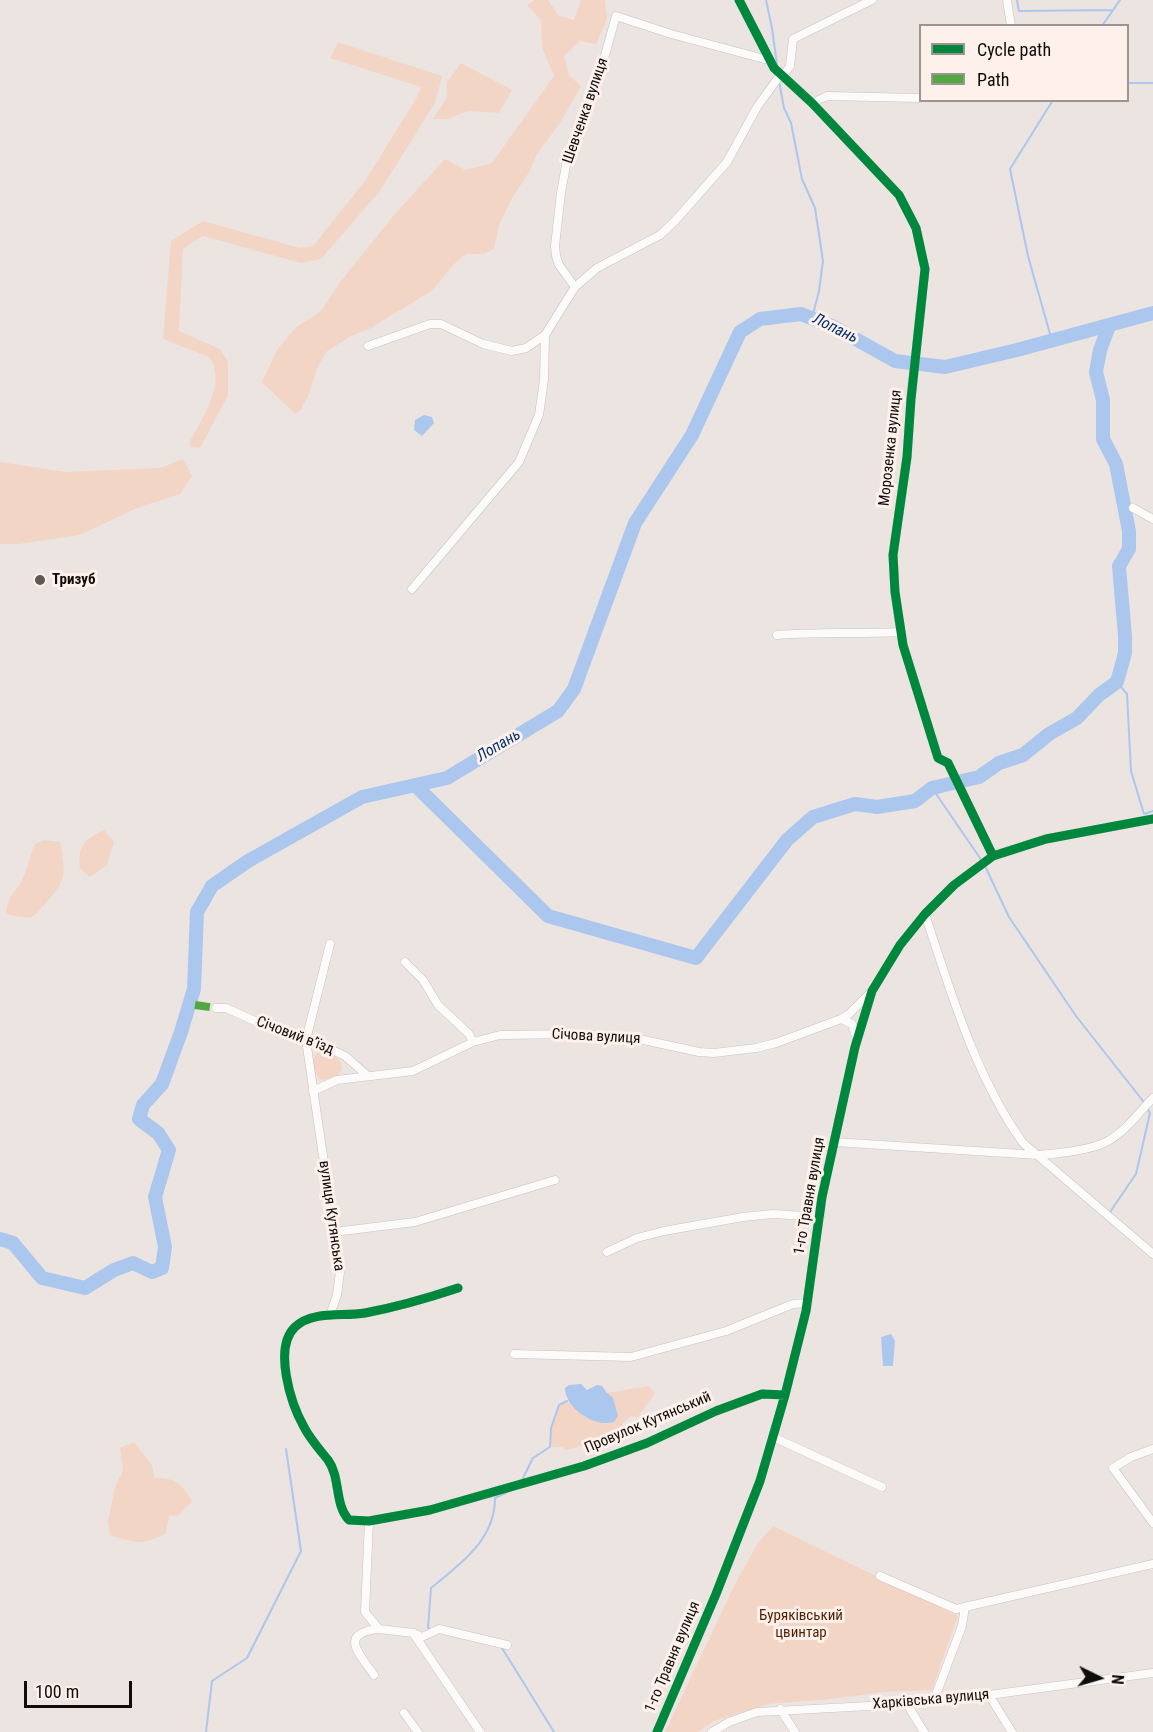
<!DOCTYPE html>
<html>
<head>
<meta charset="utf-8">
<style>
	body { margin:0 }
	#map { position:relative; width:1153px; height:1732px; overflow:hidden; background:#ece4e1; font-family:"Roboto Condensed",sans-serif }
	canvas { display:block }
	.legend { position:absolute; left:919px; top:24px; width:210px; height:78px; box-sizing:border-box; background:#fef0ea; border:2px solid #9f9590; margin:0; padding:8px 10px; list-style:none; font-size:18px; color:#100c0a }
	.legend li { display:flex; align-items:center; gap:12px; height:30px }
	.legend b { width:30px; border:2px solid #9f9590 }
	.north { position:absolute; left:1069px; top:1648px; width:60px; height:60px; -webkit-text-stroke:4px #fef0ea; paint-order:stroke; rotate:95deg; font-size:16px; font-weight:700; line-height:24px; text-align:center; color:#100c0a }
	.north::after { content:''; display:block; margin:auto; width:21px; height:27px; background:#100c0a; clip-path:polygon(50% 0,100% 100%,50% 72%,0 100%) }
	.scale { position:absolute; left:24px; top:1681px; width:108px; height:27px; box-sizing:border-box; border:3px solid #100c0a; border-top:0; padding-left:8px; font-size:18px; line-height:21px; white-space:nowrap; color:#100c0a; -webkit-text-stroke:4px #fef0ea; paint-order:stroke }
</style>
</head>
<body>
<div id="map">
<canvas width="1153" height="1732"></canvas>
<ul class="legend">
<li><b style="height:8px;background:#00873e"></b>Cycle path</li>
<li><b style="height:8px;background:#51a841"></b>Path</li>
</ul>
<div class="north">N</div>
<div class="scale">100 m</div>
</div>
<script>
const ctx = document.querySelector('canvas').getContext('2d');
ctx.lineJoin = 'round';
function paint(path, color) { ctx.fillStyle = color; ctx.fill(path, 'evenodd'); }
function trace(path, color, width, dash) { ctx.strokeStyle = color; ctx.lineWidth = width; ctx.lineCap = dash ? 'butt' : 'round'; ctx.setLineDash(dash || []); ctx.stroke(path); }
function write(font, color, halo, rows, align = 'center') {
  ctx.font = font + ' "Roboto Condensed",sans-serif'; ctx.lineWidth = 6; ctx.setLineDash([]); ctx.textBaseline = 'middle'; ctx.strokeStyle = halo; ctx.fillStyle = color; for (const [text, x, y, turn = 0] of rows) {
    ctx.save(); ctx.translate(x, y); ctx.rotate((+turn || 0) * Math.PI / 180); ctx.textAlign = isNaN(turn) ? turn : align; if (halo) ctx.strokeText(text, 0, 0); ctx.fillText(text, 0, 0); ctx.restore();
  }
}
const green = new Path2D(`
	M 535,0 L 548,0 L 559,16 L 574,20 L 581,0 L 605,0 L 607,19 L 596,44 L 580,41 L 564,56 L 569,75 L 581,86 L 560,123 L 537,154 L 528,174 L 512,198 L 499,225 L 494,249 L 483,254 L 466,254 L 453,265 L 433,290 L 371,328 L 351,336 L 326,352 L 316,370 L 310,391 L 301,410 L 295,414 L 262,382 L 277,350 L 295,328 L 321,311 L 341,281 L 394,215 L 445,159 L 465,170 L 492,163 L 554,76 L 542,47 L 541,20 L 527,5 Z
	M 338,42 L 442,76 L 435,103 L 380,191 L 321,259 L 301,263 L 203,236 L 183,249 L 179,331 L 220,349 L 228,362 L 228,396 L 200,448 L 191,447 L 189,443 C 201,420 228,383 209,357 L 163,339 L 171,241 L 203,221 L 300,248 L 313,246 L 365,181 L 417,97 L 421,87 L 330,58 Z
	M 461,63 L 512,90 L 499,113 L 468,111 L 448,119 L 433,119 L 447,97 L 447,82 Z
	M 183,459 L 192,476 L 180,494 L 137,508 L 80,535 L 19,544 L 0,544 L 0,462 L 65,472 L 160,468 Z
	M 104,830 L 114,842 L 107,865 L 90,877 L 80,869 C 77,846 84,840 104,830 Z
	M 44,840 L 60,842 C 69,884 62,884 35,915 L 29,918 L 6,914 C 8,894 14,895 22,880 C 27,871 30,855 35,844 Z
	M 319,1052 L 334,1055 L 341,1063 L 342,1069 L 338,1076 L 322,1080 C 312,1074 308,1058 319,1052 Z
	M 649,1386 L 655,1393 L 638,1417 L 631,1416 L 623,1423 L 619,1431 L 596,1442 L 566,1450 L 562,1447 L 550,1447 L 551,1428 L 559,1405 L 567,1401 L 584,1417 L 607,1424 L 607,1393 Z
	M 134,1442 L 152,1465 L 154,1478 C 175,1478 181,1482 192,1501 L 179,1515 L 169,1516 L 166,1533 C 144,1546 133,1543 110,1535 L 108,1521 L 115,1487 L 123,1470 L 120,1448 Z
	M 773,1526 L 958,1616 L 932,1690 L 883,1692 L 831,1699 L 768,1704 L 714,1721 L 698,1732 L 665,1732 L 735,1584 L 758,1543 Z`);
const water = new Path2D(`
	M 424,415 L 432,417 L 434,423 L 422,436 L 414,430 L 415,420 Z
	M 891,1334 L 895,1341 L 893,1366 L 883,1366 L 881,1337 Z
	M 581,1384 L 587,1390 L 597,1385 L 602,1386 L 607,1393 L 613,1398 L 618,1416 L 614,1422 C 594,1428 565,1408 565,1388 L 569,1385 Z`);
const stream = new Path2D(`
	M 766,0 L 772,28 L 777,65
	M 1017,0 L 1019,11 L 1113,10
	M 1102,26 L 1120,0
	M 779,81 L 784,108 L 791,123 L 802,179 L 815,208 L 823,261 L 819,291 L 812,318
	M 1128,83 L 1153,83
	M 1052,341 L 1028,256 L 1010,169 L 1053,100
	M 1117,682 L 1127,694 L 1131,771 L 1144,814 L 1153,811
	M 932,788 L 982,861
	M 985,866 L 1009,917 L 1076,1016 L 1143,1101 L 1150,1113 L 1136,1174 L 1110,1212 L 1111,1213
	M 521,1482 L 533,1458 L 550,1447 L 551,1428 L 559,1405 L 567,1401
	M 433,1630 L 428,1628 L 431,1588 C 461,1563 495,1540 495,1498 L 518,1487
	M 502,1648 L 554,1732
	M 206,1732 L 212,1681 L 247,1658 L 301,1551 L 286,1449`);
const river = new Path2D(`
	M 415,785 L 548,916 L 696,958 L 787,840 L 813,817 L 855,804 L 877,807 L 915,801 L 932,788 L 979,777 L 999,763 L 1023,755 L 1049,734 L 1077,718 L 1099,695 L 1117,682 L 1125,653 L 1125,636 L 1119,566 L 1129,549 L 1129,531 L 1116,464 L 1103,439 L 1103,400 L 1096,372 L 1100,350 L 1109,326
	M 0,1239 L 13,1243 L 42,1278 L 85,1288 L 114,1270 L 133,1263 L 152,1272 L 162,1268 L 165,1247 L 155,1197 L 169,1150 L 158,1133 L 139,1119 L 143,1105 L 162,1084 L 181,1032 L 194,989 L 197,912 L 212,886 L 248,861 L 362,797 L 447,778 L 558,711 L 574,689 L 635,523 L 692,435 L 740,332 L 760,319 L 801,314 L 834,327 L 895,361 L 945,367 L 1017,350 L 1153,313`);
const minor = new Path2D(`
	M 739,0 L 774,68 L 812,103 L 899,195 L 916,228 L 925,269 L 911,399 L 907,457 L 893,555 L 895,592 L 903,645 L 938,758 L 948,763 L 993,856
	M 1007,0 L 1011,26
	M 783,76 L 790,66 L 793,39 L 872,0
	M 812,103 L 827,96 L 920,98
	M 575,287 L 559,265 L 556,256 L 555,246 L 561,193 L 568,154 L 596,87 L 616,16 L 671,34 L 768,60
	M 368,346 L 430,324 L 441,324 L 483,344 L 512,351 L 526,348 L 545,335
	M 1133,508 L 1153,519
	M 412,589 L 519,462 L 539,415 L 544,380 L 545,335 L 575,287 L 597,268 L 660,235 L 674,222 L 727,162 L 757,107 L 781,74
	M 777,635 C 818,632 859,634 900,632
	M 925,914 C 950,990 976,1078 1023,1143 L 1153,1254
	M 330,944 L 306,1040 L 340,1272 L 337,1295 L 330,1315
	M 405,962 L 423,980 L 438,1005 L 469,1034 L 473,1042
	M 216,1008 L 226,1008 L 266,1026 L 330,1049 L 345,1056 L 368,1076
	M 841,1019 L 852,1024 L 857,1039
	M 313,1091 L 337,1080 L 413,1071 L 473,1042 L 500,1035 L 576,1034 L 625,1036 L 699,1052 L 714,1053 L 756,1048 L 776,1043 L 841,1019 L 849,1014 L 871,992
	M 834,1142 L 1038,1155 C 1057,1154 1092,1150 1108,1141 C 1126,1131 1139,1112 1153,1098
	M 334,1232 L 415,1222 L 555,1180
	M 607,1252 L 637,1238 L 664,1231 L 743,1217 L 773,1214 L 820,1217
	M 458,1288 C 428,1298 397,1307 365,1313 C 343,1317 313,1310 295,1327 C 273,1348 291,1404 304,1427 C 310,1439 320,1450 328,1460 C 341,1478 334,1504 349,1520 L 369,1521 L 430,1510 L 584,1466 L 647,1443 L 716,1411 L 762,1394 L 785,1395
	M 514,1354 L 631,1357 L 726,1331 L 793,1304 L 808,1303
	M 773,1437 L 882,1487
	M 1153,1449 L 1131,1457 L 1113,1468 L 1153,1523
	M 369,1521 L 365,1612 L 379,1629 L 413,1633 L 480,1732
	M 880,1576 L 956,1609 L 1153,1564
	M 414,1633 L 422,1637 L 439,1629 L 507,1645
	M 374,1675 C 359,1654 338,1633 379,1629
	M 989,1695 L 1012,1732
	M 937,1701 L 937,1692 L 962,1626 L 965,1607
	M 907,1704 L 924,1732
	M 780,1709 L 795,1732
	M 404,1713 L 418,1732
	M 657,1732 L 716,1594 L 760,1481 L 785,1395 L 806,1311 L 822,1197 L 855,1047 L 872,991 L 900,945 L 925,914 L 954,885 L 993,856 L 1046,839 L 1153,819
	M 712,1732 L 729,1722 L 757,1712 L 907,1704 L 989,1695 L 1153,1673`);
const quiet = new Path2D(`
	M 195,1005 L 216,1008`);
const cycleway = new Path2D(`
	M 739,0 L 774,68 L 812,103 L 899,195 L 916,228 L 925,269 L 911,399 L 907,457 L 893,555 L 895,592 L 903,645 L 938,758 L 948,763 L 993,856
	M 458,1288 C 428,1298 397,1307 365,1313 C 343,1317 313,1310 295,1327 C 273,1348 291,1404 304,1427 C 310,1439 320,1450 328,1460 C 341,1478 334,1504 349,1520 L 369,1521 L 430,1510 L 584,1466 L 647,1443 L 716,1411 L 762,1394 L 785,1395
	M 657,1732 L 716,1594 L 760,1481 L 785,1395 L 806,1311 L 822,1197 L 855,1047 L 872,991 L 900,945 L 925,914 L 954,885 L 993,856 L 1046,839 L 1153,819`);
const markers = [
	[40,580,6,"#5d5855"]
];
const streetNames = [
	["Шевченка вулиця",586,111,-71],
	["Морозенка вулиця",891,448,-84],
	["Січовий в’їзд",295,1036,21],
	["Січова вулиця",596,1037,3],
	["1-го Травня вулиця",810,1196,-80],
	["вулиця Кутянська",331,1216,82],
	["Провулок Кутянський",648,1423,-23],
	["1-го Травня вулиця",673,1657,-67],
	["Харківська вулиця",931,1700,-5]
];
const poiNames = [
	["Тризуб",52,580]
];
const parkNames = [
	["Буряківський",801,1616],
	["цвинтар",801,1633]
];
const waterNames = [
	["Лопань",835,329,26],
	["Лопань",499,746,-31]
];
paint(green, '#f3d5c6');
paint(water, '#acc7ee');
trace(stream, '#acc7ee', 2);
trace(river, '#acc7ee', 14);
trace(minor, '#c9c2c0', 9);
trace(minor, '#fcfbfa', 8);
trace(quiet, '#51a841', 8, [15, 8]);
trace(cycleway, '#00873e', 9);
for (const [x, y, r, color] of markers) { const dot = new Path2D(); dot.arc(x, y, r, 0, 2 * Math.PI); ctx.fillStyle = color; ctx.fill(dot); trace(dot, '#fef0ea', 2); }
write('15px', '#100c0a', '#fef0ea', streetNames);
write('bold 15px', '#100c0a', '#fef0ea', poiNames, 'left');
write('15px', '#511e00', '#fef0ea', parkNames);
write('italic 16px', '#00326f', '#fef0ea', waterNames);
</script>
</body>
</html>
